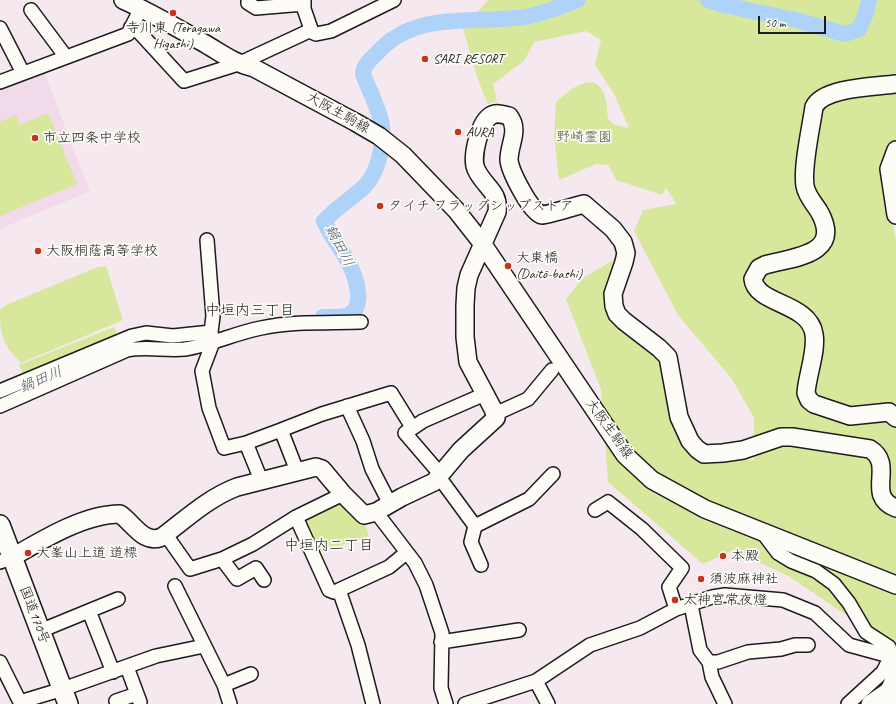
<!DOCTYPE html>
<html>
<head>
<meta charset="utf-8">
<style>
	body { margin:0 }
	#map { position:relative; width:896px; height:704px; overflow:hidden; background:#f6e8ef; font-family:Caveat,sans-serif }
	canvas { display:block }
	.scale { position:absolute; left:758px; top:16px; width:68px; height:18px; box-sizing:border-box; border:2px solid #1c1c1c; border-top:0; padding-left:5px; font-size:12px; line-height:14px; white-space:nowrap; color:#1c1c1c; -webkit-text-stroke:3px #fdfcf7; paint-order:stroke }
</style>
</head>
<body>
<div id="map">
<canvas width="896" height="704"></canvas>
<div class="scale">50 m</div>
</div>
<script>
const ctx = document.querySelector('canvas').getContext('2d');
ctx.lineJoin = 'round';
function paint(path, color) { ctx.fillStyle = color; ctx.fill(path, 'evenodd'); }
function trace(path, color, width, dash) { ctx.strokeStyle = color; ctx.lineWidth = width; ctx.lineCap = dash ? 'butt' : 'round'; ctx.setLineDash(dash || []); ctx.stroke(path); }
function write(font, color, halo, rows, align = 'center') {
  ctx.font = font + ' Caveat,"Klee One",sans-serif'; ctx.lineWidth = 3.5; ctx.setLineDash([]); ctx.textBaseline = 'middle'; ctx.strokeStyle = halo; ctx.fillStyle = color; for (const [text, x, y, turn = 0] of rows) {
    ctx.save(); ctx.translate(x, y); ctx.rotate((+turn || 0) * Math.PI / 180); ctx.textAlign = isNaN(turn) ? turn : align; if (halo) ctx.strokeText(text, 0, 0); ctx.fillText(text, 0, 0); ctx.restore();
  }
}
const built = new Path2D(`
	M 43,70 L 90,191 L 0,229 L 0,86 Z`);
const green = new Path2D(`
	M 488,0 L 896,0 L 896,143 L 885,183 L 896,241 L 896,649 L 790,577 L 734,550 L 703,564 L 608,482 L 601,389 L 566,299 L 582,279 L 613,260 L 606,300 L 662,356 L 683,440 L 692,457 L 754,460 L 754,418 L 732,379 L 678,315 L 634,231 L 643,210 L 676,204 L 666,187 L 662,195 L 616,180 L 608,165 L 596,164 L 559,180 L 554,136 L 556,102 C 569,90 596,67 605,97 C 607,103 607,112 608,119 L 615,125 L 629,128 L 614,94 L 595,65 L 601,40 L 586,31 L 534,42 L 524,61 L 493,84 L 497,101 L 488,104 L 478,80 L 463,29 Z
	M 48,113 L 77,184 L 0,216 L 0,122 L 16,115 L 20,125 Z
	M 106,266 L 123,320 L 21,363 C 2,344 0,335 0,310 L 6,305 L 98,267 Z
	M 114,327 L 117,335 L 23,373 L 19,365 Z
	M 345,501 L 361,515 L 369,536 L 312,555 L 303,520 L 304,517 Z`);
const river = new Path2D(`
	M 708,0 L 723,5 L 796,20 L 845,34 L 859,29 L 866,13 L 869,0
	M 323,317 C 331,317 341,318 348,315 C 368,306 354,272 346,258 C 339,246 330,235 324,221 C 336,208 351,199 364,187 C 378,173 384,146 382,126 C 381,113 368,88 363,74 C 364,64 371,59 378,52 C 415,12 468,23 516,18 C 538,16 558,7 578,0
	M 115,348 L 140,341 L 169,343
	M 0,397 L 41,381`);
const minor = new Path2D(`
	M 248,0 L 248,3 L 256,8 L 304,4
	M 31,10 L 66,57
	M 131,27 L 140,33 L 184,81 L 238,64 L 309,31 L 311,29 L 304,9 L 304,0
	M 0,28 L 23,73
	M 309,31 L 316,34 L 331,31 L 394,0
	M 0,82 L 128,34 L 141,8
	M 207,240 L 213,316 L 211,332 L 213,342 L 202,371 L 209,408 L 224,448 L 246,443 L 281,430 L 297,471
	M 0,391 L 132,336 L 146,333 L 173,336 L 211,332
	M 0,406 L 127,350 C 147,346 165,351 185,349 C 211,345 235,333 261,328 C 294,321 328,323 361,322
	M 347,406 L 363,441 L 372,469 L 390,504
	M 495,414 L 528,399 L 552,370
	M 281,430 L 322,414 L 391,393 L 412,427
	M 246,443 L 261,480
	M 441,475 L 405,433 L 423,421 L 485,394
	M 439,477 L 475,526 L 529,499 L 553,474
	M 595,510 L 608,502 L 642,529 L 682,568 L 669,587 L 676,609
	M 376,512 L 415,563 L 426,585 L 442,633 L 441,688 L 446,704
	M 296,517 L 329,590 L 334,592 L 339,590 L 358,645 L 373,704
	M 475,526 L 471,542 L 481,565
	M 763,533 L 778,553 L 791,561 L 816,571 L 834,584 L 849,603 L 866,632 L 889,647 L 896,661
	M 166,535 L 190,569 L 222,559 L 253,544 L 296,517 L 343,494
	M 222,559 L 237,579 L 256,568 L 264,580
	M 0,562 L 11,558
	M 175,586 L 224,685 L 230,704
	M 339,590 L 389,567 L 406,553
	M 691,605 L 700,650 L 709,662 L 718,662 L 748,652 L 781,649 L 795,645 L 808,645
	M 89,611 L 113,672
	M 40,631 L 118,599
	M 441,642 L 519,630
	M 0,662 L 20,702 L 63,689 L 156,656 L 204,646
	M 709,662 L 712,677 L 725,704
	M 127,667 L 140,702
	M 536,681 L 548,704
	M 224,685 L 251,674
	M 886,692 L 896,672
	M 116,701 L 137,694
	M 465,704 L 536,681 L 590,645 L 640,628 L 676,609 L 712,597 L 725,595 L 783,600 L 815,613 L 849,645 L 882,654
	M 848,704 L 883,672 L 887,664
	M 889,704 L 896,698`);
const major = new Path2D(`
	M 123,0 C 150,12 176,27 202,42 C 220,52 233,63 254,68 L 355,122 L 379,136 L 403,155 L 456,210 L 482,243 L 625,455 L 652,480 L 705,509 L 896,585
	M 896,84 C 875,87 824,87 814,107 C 811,128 802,167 805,186 C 807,197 815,204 820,213 C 842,255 794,257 765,265 L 759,268 L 753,279 C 756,305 809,302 814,334 C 817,351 807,376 806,393 L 809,400 L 814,404 L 850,416 L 889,412 L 896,418
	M 896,150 L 889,169 L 896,215
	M 11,558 C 42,540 84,514 120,514 C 134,524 144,545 162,537 C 186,519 208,498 237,487 L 316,467 L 322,469 L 343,494 L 364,515 L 376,512 L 402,497 L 434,482 L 461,450 L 496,418 L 493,409 L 468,362 L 465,337 L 465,305 L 466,288 L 469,275 L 497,212 C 500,191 484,187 476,169 C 471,158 479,125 489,117 C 495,112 502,114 509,116 C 520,130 509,144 509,160 C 510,171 531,213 542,215 C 548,215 575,206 584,204 L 613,229 L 623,242 L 626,253 L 624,262 L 613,294 L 614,306 L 617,314 L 624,321 L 659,348 L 668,357 L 679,417 L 690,441 L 697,449 L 704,454 L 723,453 L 743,450 L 781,437 L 792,437 L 870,449 C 896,465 864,496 896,508
	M 870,704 L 896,686`);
const highway = new Path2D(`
	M 0,525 L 68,704`);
const markers = [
	[173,13,4,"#c8321e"],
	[425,59,4,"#c8321e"],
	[458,132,4,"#c8321e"],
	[35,138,4,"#c8321e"],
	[380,206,4,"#c8321e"],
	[38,251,4,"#c8321e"],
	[508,266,4,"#c8321e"],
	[28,553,4,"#c8321e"],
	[723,556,4,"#c8321e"],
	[701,579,4,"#c8321e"],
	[675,600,4,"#c8321e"]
];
const poiNames = [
	["寺川東 (Teragawa",173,28,"center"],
	["Higashi)",173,44,"center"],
	["SARI RESORT",433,59],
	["AURA",466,132],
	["市立四条中学校",43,138],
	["タイチ フラッグシップストア",388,206],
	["大阪桐蔭高等学校",46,251],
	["大東橋",516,258],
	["(Daitō-bashi)",516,274],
	["大峯山上道 道標",36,553],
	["本殿",731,556],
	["須波麻神社",709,579],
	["太神宮常夜燈",683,600]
];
const streetNames = [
	["大阪生駒線",338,113,29],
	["大阪生駒線",609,429,54],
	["国道170号",34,615,69]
];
const parkNames = [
	["野崎霊園",584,137]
];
const waterNames = [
	["鍋田川",339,246,63],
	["鍋田川",41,380,-23]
];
const neighbourhoodNames = [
	["中垣内三丁目",250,311],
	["中垣内二丁目",329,546]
];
paint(built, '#f1daea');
paint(green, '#d7e79b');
trace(river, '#afd3f8', 16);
trace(minor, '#1c1c1c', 16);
trace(major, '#1c1c1c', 20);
trace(highway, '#1c1c1c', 22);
trace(minor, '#fdfcf7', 13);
trace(major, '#fdfcf7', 17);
trace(highway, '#fdfcf7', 19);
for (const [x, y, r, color] of markers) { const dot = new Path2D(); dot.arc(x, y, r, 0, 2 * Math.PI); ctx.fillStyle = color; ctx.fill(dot); trace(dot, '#fdfcf7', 1.5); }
write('14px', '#1c1c1c', '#fdfcf7', poiNames, 'left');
write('14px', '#1c1c1c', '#fdfcf7', streetNames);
write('14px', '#545942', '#fdfcf7', parkNames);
write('italic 15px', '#4f5c69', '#fdfcf7', waterNames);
write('15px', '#1c1c1c', '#fdfcf7', neighbourhoodNames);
</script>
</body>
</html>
